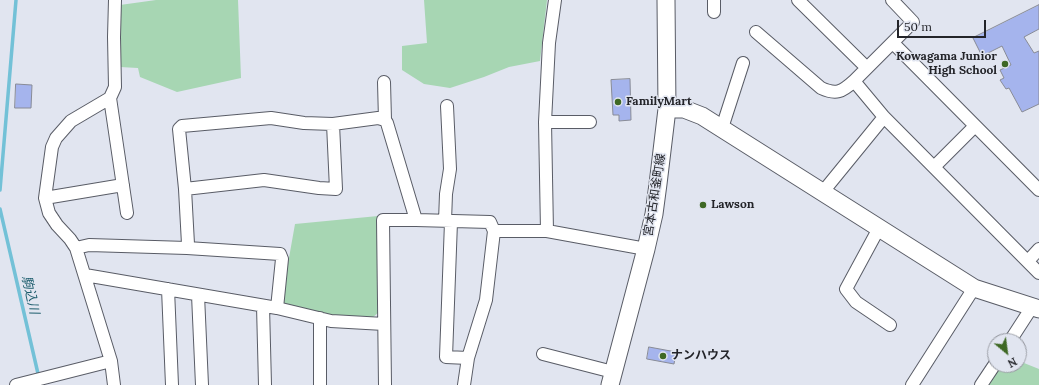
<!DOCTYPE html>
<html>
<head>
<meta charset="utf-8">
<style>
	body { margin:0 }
	#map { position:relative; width:1039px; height:385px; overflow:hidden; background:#e1e5f0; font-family:Lora,serif }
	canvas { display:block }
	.north { position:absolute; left:987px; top:333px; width:40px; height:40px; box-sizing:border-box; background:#e1e5f0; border:1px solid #9598a0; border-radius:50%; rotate:151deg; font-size:11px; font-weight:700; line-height:16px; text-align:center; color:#232429 }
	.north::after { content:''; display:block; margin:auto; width:14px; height:18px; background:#3e6824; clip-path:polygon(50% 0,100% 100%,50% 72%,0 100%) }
	.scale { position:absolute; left:897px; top:20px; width:89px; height:18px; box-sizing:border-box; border:2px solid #232429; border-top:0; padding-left:5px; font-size:12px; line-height:14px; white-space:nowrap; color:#232429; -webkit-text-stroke:3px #e1e5f0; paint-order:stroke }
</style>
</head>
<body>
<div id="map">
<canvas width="1039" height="385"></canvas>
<div class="north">N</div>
<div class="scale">50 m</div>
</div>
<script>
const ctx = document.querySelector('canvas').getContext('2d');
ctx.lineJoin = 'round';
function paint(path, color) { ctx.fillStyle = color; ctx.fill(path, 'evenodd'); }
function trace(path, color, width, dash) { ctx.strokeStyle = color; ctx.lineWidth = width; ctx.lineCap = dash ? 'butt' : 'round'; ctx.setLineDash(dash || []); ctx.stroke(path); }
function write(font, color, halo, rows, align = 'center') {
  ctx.font = font + ' Lora,"Noto Sans JP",serif'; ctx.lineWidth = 3; ctx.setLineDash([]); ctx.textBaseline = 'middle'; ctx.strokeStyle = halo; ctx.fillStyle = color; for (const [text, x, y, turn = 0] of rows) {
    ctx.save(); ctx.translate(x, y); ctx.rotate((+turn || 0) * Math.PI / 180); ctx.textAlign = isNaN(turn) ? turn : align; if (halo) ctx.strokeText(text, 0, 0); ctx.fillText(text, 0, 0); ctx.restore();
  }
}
const green = new Path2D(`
	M 156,0 L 238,0 L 241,78 L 177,92 L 140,77 L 138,68 L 120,67 L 120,5 Z
	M 424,0 L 547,0 L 540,61 L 509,67 L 484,77 L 450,88 L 424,84 L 402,70 L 402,46 L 427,43 Z
	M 378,216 L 379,312 L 372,318 L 331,315 L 281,303 L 295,224 Z
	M 1019,361 L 1039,369 L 1039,385 L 988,385 L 1001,365 L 1019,365 Z`);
const stream = new Path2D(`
	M 0,190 L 16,0
	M 0,209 L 39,378`);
const building = new Path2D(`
	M 1039,5 L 1039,29 L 1024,37 L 1034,53 L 1039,51 L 1039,104 L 1022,112 L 1009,88 L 1006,89 L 1000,80 L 1004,78 L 1000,70 L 1011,65 L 1002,46 L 982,56 L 973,38 Z
	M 630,79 L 631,120 L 619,121 L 619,115 L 613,115 L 611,80 Z
	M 16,84 L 32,85 L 31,108 L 15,108 Z
	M 649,347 L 676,352 L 674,364 L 647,359 Z`);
const street = new Path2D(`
	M 714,0 L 714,12
	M 798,0 L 867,68
	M 892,0 L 913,22 L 854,81 L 884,117 L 1039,273
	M 756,32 L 821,88 C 836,95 842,92 854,81
	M 893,43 L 1039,190
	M 384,82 L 385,120
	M 110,98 L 127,213
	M 545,122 L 590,122
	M 722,128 L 743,63
	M 934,167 L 975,126
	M 185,189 L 264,180 L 319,188 L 336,189 L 333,124
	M 822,193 L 884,117
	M 45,198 L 123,185
	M 445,221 L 446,194 L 450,169 L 447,106
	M 451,222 L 446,357 L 468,358
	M 879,228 L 846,289 L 856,302 L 890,325
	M 547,231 L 545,122 L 549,43 L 555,0
	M 76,248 L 89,245 L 187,248 L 188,244 L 185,189 L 179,129 L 182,126 L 271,118 L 304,123 L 333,124 L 378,118 L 385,120 L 387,123 L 416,220
	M 187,248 L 280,254 L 282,259 L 277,308
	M 1028,261 L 1039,249
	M 85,275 L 277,308 L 331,321 L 384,324
	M 168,289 L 172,385
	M 198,295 L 202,385
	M 263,306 L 265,385
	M 320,318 L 320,385
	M 1010,341 L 1032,307
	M 543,354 L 613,372
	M 16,385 L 111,361
	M 114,385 L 111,361 L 76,248 L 70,239 L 57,225 L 49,213 L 45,198 L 52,147 L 56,138 L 71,121 L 110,98 L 115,87 L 114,37 L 115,0
	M 385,385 L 383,220 L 416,220 L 490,222 L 494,231 L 547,231 L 646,249
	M 464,385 L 468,358 L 486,300 L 494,231
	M 912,385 L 974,288
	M 981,385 L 995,364`);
const secondary = new Path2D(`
	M 667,109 L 684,109 L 702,116 L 974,288 L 1039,309
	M 610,385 L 646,249 L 654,214 L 658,184 L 667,109 L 666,0`);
const markers = [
	[1005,64,4,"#3e6824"],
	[618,102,4,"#3e6824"],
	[703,205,4,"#3e6824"],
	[663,356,4,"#3e6824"]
];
const poiNames = [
	["Kowagama Junior",997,57,"right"],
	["High School",997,71,"right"],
	["FamilyMart",626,102],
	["Lawson",711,205],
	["ナンハウス",671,356]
];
const streetNames = [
	["宮本古和釜町線",655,195,-81]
];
const waterNames = [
	["駒込川",30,295,77]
];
paint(green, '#a7d6b3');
trace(stream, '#73c1d7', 3.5);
paint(building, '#a5b4ed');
trace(building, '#888b96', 1);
trace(street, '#595c66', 14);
trace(secondary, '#595c66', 19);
trace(street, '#fff', 12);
trace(secondary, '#fff', 17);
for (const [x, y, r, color] of markers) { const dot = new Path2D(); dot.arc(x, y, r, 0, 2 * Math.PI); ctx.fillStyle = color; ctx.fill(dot); trace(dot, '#e1e5f0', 1.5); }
write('bold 12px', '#232429', '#e1e5f0', poiNames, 'left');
write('12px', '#232429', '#e1e5f0', streetNames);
write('italic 13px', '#1e5e6e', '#e1e5f0', waterNames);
</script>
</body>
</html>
